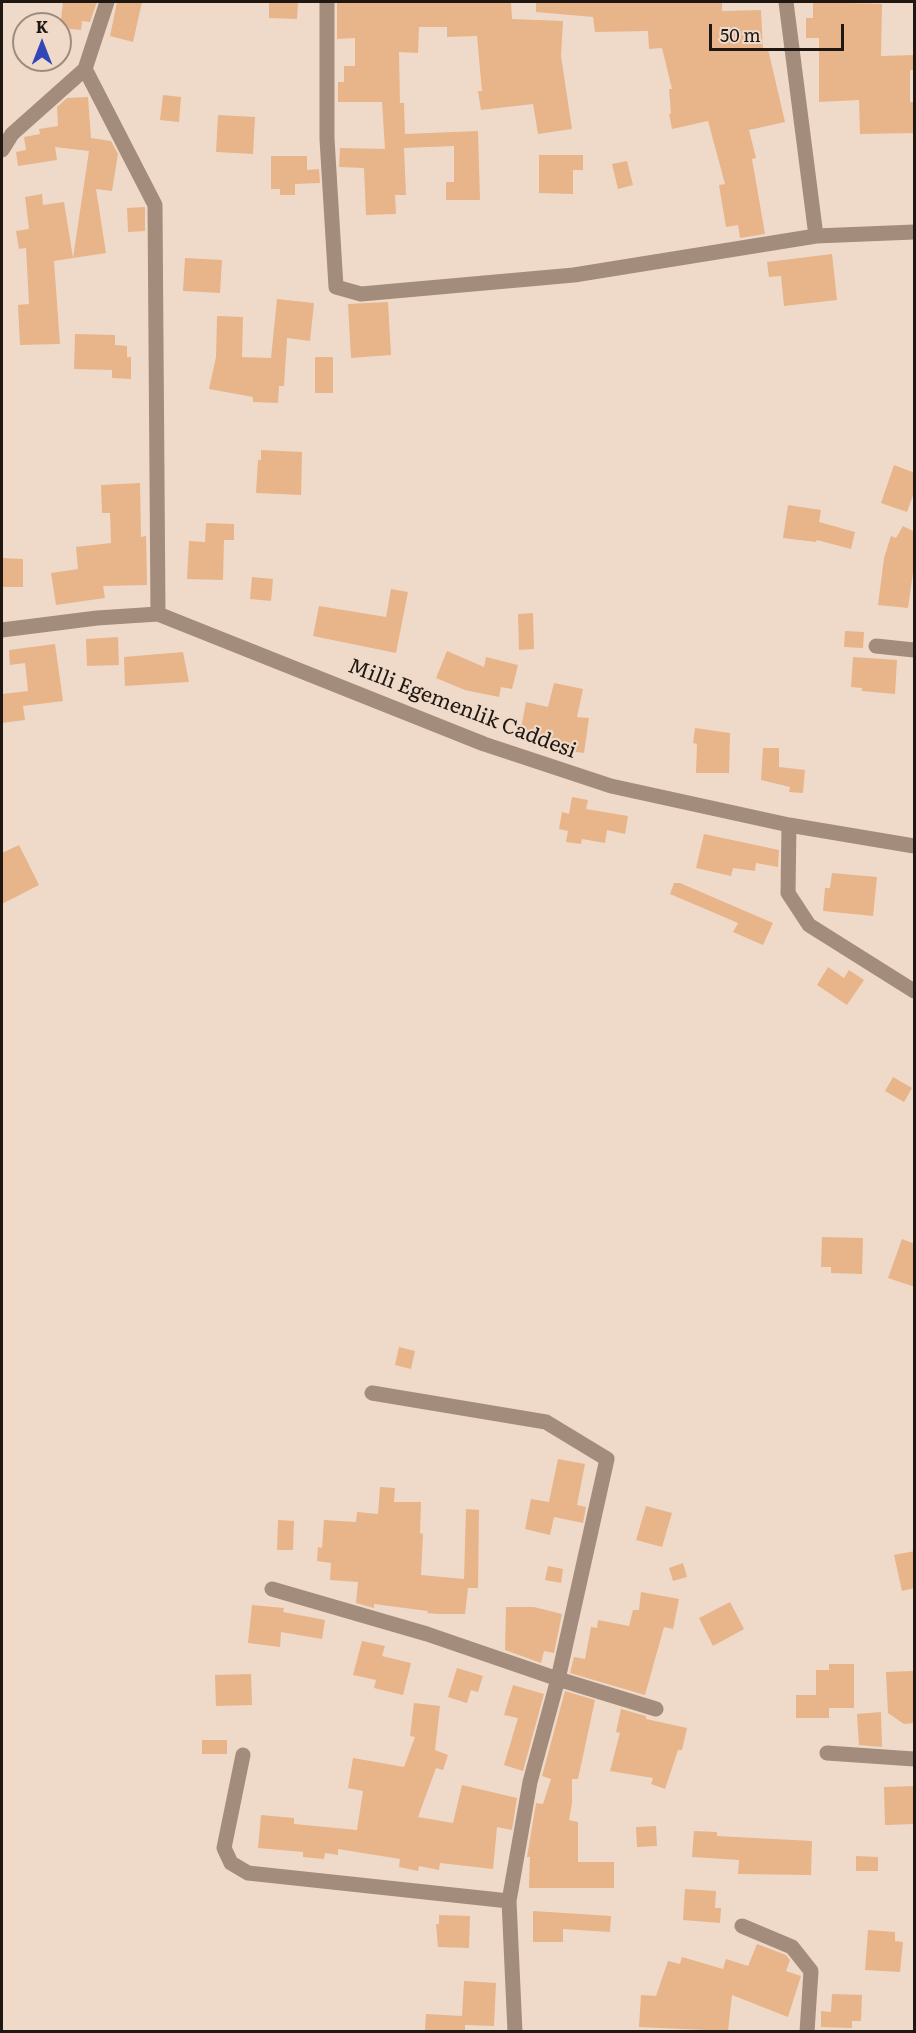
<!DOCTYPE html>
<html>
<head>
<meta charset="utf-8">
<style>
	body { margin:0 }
	#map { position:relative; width:916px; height:2033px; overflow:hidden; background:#efdac9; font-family:Literata,serif }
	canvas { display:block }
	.frame { position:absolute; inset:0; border:3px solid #1f1812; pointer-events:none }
	.north { position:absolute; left:12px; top:12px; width:60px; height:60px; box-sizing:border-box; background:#efdac9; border:2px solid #9c8c80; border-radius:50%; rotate:0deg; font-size:16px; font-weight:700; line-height:24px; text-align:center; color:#1f1812 }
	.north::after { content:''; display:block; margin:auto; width:21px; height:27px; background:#3246b7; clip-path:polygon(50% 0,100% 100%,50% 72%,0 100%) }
	.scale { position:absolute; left:709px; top:24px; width:135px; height:27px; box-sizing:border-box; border:3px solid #1f1812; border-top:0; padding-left:8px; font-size:18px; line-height:21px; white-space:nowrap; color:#1f1812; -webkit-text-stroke:4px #efdac9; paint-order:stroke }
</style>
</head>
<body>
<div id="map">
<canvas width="916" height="2033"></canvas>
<div class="frame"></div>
<div class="north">K</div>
<div class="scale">50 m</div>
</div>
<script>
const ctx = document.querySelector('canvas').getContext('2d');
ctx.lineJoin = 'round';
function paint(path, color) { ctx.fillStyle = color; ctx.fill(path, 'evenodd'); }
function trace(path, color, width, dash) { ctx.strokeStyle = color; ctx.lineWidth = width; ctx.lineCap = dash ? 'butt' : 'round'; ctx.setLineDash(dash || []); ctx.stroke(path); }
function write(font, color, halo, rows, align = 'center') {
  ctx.font = font + ' Literata,serif'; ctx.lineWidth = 4.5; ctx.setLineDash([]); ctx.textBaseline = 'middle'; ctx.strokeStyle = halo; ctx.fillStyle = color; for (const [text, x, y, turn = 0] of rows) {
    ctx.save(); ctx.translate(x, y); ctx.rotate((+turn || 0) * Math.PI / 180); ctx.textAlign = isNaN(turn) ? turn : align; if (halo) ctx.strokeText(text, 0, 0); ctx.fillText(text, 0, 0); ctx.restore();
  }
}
const building = new Path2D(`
	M 63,2 L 97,2 L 90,22 L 82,21 L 81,30 L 60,28 Z
	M 117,2 L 142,2 L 133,42 L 110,36 Z
	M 269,2 L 298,2 L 297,19 L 269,18 Z
	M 337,2 L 511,2 L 512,19 L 563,21 L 561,56 L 572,129 L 538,134 L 533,104 L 481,110 L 478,91 L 482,91 L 477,36 L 447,37 L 447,27 L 419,27 L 418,53 L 399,52 L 400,103 L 404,103 L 405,134 L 478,131 L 480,200 L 446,200 L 446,182 L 454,182 L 454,146 L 404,148 L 406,195 L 395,195 L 396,214 L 366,215 L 364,168 L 339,167 L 340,148 L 385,149 L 382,102 L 338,102 L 338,82 L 344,82 L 344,66 L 355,66 L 355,38 L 337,39 Z
	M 536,2 L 722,2 L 722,11 L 761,10 L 763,51 L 768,49 L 785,122 L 749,130 L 756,158 L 752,159 L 765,234 L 740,238 L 738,225 L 726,227 L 719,185 L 725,184 L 708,121 L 672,129 L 669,114 L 671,113 L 669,89 L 672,89 L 662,48 L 649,49 L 648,31 L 595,32 L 593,17 L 536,12 Z
	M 813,2 L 882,4 L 881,56 L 915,55 L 915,70 L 910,70 L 910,102 L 915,102 L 915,133 L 860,134 L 859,100 L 819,102 L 819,38 L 806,38 L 806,18 L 813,18 Z
	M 163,95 L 181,97 L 179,122 L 160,120 Z
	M 88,97 L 91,138 L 111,141 L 118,154 L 112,191 L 96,189 L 106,253 L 73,258 L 89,151 L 55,147 L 57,160 L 18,166 L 16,152 L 26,150 L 24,137 L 40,134 L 39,129 L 58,126 L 57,107 L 67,98 Z
	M 218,115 L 255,117 L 253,154 L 216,152 Z
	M 539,155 L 583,155 L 583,170 L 573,170 L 573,194 L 539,193 Z
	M 271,156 L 307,156 L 307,170 L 319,169 L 320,183 L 295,184 L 295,195 L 280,195 L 280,189 L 271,189 Z
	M 627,161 L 633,185 L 618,189 L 612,164 Z
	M 42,194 L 43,205 L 64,202 L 73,258 L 54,261 L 60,344 L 20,345 L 18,305 L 29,304 L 26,248 L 19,249 L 16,231 L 29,229 L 25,197 Z
	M 145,207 L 145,231 L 128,232 L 127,208 Z
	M 832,254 L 837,300 L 784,306 L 781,276 L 769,277 L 767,262 Z
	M 185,258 L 222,260 L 220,293 L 183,291 Z
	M 277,299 L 314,303 L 310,341 L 287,338 L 284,386 L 279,386 L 278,403 L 253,402 L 253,397 L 209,389 L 216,357 L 217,316 L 243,317 L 242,357 L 271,358 Z
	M 388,302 L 391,355 L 351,358 L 348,304 Z
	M 75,334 L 115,335 L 115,345 L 127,346 L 127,357 L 131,357 L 131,379 L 112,378 L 112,370 L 74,369 Z
	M 315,357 L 333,357 L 333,393 L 315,393 Z
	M 261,450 L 302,452 L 301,495 L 256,493 L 258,460 L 261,460 Z
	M 894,465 L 915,473 L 915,490 L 907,512 L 881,503 Z
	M 140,483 L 141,537 L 146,536 L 147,585 L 103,586 L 105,598 L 56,605 L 51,573 L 78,569 L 76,547 L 111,543 L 110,513 L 102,513 L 101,485 Z
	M 788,505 L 821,510 L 819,522 L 855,532 L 851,549 L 817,540 L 816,542 L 783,538 Z
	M 206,523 L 234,524 L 234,540 L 224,540 L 223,580 L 187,579 L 189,541 L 205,542 Z
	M 903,526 L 915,532 L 915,559 L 908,608 L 878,605 L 884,558 L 891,536 L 896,538 Z
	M 2,558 L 23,559 L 23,587 L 2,587 Z
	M 252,577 L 273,579 L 271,601 L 250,599 Z
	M 391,589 L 408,592 L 396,653 L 313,636 L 319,606 L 386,617 Z
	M 533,613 L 534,649 L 519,650 L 518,614 Z
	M 845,631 L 864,632 L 863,648 L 844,647 Z
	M 118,637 L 119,665 L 87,666 L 86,639 Z
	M 55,644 L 63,701 L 23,706 L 25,720 L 2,723 L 2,694 L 28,691 L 25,663 L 10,665 L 9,650 Z
	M 447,651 L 484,667 L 486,657 L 518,665 L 512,689 L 501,687 L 499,697 L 465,690 L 436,678 Z
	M 183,652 L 189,682 L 125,686 L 124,657 Z
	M 853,657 L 897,660 L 895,694 L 862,691 L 862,688 L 851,687 Z
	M 554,683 L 583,689 L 577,717 L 589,718 L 584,753 L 555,749 L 556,740 L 520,733 L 526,702 L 548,707 Z
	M 695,728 L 730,733 L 729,773 L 696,773 L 697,744 L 693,743 Z
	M 763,748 L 779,748 L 779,767 L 805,770 L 803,793 L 789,792 L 790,787 L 761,780 Z
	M 572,797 L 588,800 L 586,809 L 628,816 L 625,834 L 607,830 L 605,843 L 582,839 L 581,844 L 566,842 L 568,831 L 559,829 L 562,812 L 569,814 Z
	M 704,834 L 779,850 L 778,867 L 756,863 L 755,871 L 733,868 L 731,876 L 696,868 Z
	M 19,845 L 39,885 L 2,904 L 2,853 Z
	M 832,873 L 877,877 L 873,916 L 823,911 L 825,888 L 830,888 Z
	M 674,883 L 680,883 L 773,923 L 763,945 L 733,932 L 738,923 L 670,894 Z
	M 828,967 L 844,978 L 849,970 L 864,980 L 847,1005 L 817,985 Z
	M 893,1077 L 912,1088 L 904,1102 L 885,1091 Z
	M 822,1237 L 863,1238 L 862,1274 L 831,1273 L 831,1267 L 821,1267 Z
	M 902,1239 L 915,1244 L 915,1287 L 888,1278 Z
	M 399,1347 L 415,1351 L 411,1369 L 395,1365 Z
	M 558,1459 L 585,1464 L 577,1505 L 586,1507 L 583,1523 L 554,1517 L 550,1535 L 525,1529 L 531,1499 L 549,1502 Z
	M 380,1487 L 395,1488 L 394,1502 L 421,1502 L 420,1533 L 423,1534 L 421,1575 L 464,1579 L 466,1509 L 479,1510 L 478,1588 L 468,1588 L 465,1614 L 438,1614 L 427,1613 L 428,1611 L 374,1604 L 374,1608 L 356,1603 L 358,1582 L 330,1580 L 331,1563 L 317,1561 L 318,1547 L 322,1548 L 324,1520 L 356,1522 L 357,1512 L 378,1514 Z
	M 646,1506 L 672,1513 L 662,1547 L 636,1540 Z
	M 278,1520 L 294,1521 L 293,1550 L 277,1550 Z
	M 915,1551 L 915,1588 L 902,1591 L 894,1555 Z
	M 683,1563 L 687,1577 L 673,1581 L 669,1568 Z
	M 548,1566 L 563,1569 L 561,1583 L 545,1580 Z
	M 641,1592 L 679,1599 L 673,1629 L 664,1627 L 645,1695 L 570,1673 L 574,1657 L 585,1659 L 591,1627 L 597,1628 L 598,1620 L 629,1626 L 633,1610 L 639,1610 Z
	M 730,1602 L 744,1629 L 713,1646 L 699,1618 Z
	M 252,1605 L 284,1608 L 283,1612 L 325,1620 L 322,1639 L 281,1632 L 280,1647 L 248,1643 Z
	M 506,1607 L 534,1607 L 562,1614 L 554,1653 L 544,1651 L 541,1663 L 505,1650 Z
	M 362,1641 L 385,1646 L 382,1656 L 411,1663 L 403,1695 L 374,1688 L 376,1680 L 353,1675 Z
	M 829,1664 L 854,1664 L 854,1708 L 829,1708 L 829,1718 L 796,1718 L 796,1695 L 816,1695 L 816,1670 L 829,1670 Z
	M 457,1668 L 483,1676 L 478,1692 L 471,1690 L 467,1703 L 448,1697 Z
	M 914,1671 L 915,1723 L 904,1724 L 888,1713 L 886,1672 Z
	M 251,1674 L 252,1705 L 216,1706 L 215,1675 Z
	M 513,1685 L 544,1694 L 523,1771 L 504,1765 L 518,1718 L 504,1715 Z
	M 565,1691 L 595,1700 L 578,1779 L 572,1779 L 572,1803 L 569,1820 L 578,1822 L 578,1862 L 614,1862 L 614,1888 L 529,1888 L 530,1857 L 527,1857 L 536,1803 L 543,1804 L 551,1779 L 542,1776 Z
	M 414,1703 L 440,1706 L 435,1750 L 448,1755 L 443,1770 L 436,1768 L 418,1817 L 453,1823 L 462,1785 L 517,1798 L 512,1830 L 497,1827 L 493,1869 L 440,1863 L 439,1870 L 419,1866 L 418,1871 L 399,1867 L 400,1859 L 338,1849 L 338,1855 L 325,1853 L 324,1859 L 303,1857 L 303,1852 L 258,1848 L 261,1815 L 294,1818 L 294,1824 L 357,1830 L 363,1791 L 348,1788 L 353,1758 L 404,1767 L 415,1737 L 410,1736 Z
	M 621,1709 L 646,1716 L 646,1719 L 687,1728 L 682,1750 L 678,1750 L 665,1789 L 651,1784 L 653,1778 L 610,1771 L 620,1733 L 616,1732 Z
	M 881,1712 L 882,1747 L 859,1745 L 857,1714 Z
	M 202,1740 L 227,1740 L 227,1754 L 202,1754 Z
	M 915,1786 L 915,1824 L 885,1825 L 884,1787 Z
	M 656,1826 L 657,1846 L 637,1847 L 636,1827 Z
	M 694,1831 L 717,1832 L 717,1836 L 812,1841 L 811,1875 L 738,1874 L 739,1860 L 692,1857 Z
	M 856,1856 L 878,1857 L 878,1871 L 856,1871 Z
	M 685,1889 L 716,1891 L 715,1908 L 721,1908 L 720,1923 L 683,1920 Z
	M 533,1911 L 611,1916 L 610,1932 L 563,1929 L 563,1942 L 533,1942 Z
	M 439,1915 L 470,1916 L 469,1948 L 438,1947 L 436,1924 L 439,1924 Z
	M 868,1930 L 895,1932 L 895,1941 L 903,1942 L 900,1972 L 865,1970 Z
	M 757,1944 L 786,1955 L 790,1960 L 786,1971 L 801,1976 L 788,2017 L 732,1995 L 728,2031 L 639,2027 L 641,1995 L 656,1996 L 668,1961 L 680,1964 L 682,1957 L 723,1969 L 726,1959 L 748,1966 Z
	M 464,1981 L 496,1983 L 494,2026 L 465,2025 L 465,2031 L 425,2030 L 426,2014 L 462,2016 Z
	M 832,1994 L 862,1995 L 861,2021 L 852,2021 L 852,2028 L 821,2027 L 821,2011 L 831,2012 Z`);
const minor = new Path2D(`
	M 327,2 L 327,139 L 336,287 L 361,294 L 574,275 L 816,236 L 914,232
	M 786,2 L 816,236
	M 85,69 L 155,205 L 158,614
	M 2,150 L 12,134 L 85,69 L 107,2
	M 2,630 L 97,618 L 158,614 L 484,744 L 611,786 L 789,825 L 914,846
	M 876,646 L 914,650
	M 789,825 L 788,893 L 809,925 L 914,991
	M 372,1393 L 546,1422 L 607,1459 L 558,1679 L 530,1782 L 509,1901 L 515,2032
	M 272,1589 L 427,1634 L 558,1679 L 656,1709
	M 827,1753 L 914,1759
	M 243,1755 L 224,1848 L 231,1863 L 248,1873 L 509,1901
	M 742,1926 L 792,1947 L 811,1971 L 807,2032`);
const streetNames = [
	["Milli Egemenlik Caddesi",462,709,21]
];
paint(building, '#e8b48a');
trace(minor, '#a38c7b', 15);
write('21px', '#1f1812', '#efdac9', streetNames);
</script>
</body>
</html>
